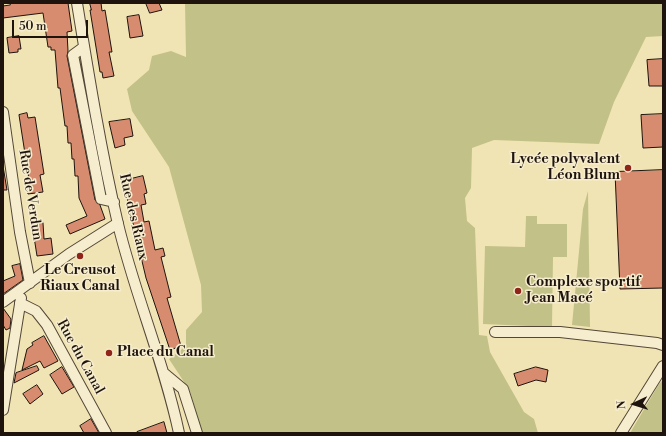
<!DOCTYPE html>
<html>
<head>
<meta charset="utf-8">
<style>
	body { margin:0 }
	#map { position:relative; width:666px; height:436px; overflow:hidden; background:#f1e4b4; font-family:"Libre Bodoni",serif }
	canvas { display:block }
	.frame { position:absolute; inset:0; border:4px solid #1e130d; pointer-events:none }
	.north { position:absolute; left:614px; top:384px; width:40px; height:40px; -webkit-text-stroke:3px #f6edce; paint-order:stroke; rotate:266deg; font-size:11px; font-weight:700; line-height:16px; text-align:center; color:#1e130d }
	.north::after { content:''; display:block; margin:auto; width:14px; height:18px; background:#1e130d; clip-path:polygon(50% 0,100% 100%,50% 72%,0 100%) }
	.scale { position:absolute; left:12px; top:20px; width:76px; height:18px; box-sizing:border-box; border:2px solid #1e130d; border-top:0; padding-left:5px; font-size:12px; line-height:14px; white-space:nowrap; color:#1e130d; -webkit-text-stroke:3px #f6edce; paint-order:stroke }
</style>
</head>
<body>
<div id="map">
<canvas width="666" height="436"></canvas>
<div class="frame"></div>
<div class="north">N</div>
<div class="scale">50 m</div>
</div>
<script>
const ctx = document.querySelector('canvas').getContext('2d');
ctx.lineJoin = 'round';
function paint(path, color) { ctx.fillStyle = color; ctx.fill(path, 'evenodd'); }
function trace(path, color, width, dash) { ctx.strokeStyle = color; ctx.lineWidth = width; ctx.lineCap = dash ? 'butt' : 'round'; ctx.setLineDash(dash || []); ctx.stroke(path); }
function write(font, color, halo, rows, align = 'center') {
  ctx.font = font + ' "Libre Bodoni",serif'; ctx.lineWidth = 3; ctx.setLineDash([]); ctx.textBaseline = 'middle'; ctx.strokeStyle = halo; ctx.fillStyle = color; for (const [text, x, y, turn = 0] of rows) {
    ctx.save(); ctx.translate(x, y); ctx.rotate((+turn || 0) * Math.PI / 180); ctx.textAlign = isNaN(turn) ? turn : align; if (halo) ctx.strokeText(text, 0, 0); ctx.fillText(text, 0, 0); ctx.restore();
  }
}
const green = new Path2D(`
	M 185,3 L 663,3 L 663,36 L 646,37 L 614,102 L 599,144 L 494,140 L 472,148 L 471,188 L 465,198 L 467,221 L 475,228 L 479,335 L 487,336 L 490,352 L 524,412 L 534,419 L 538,433 L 202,433 L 190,391 L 169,359 L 186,346 L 186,330 L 202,312 L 201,285 L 169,167 L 132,111 L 127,89 L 149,70 L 152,56 L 171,51 L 186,57 Z
	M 588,191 L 590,327 L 572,325 L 583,209 Z
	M 526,216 L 537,216 L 537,224 L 567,224 L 567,257 L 553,257 L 552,327 L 483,324 L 485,246 L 525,247 Z
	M 663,380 L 663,433 L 630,433 L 659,384 Z`);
const building = new Path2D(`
	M 10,3 L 68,3 L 72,31 L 67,32 L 68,51 L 67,56 L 95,200 L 100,205 L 105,219 L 70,234 L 66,225 L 87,216 L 79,198 L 78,176 L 75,176 L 74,159 L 72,159 L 71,143 L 68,143 L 67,126 L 65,126 L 60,88 L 58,88 L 55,50 L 51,50 L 51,47 L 48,47 L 43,13 L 3,18 L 3,6 L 10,5 Z
	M 90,3 L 101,3 L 102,11 L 105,10 L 112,52 L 109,52 L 114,76 L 103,78 L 102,72 L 100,72 L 90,10 L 91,10 Z
	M 146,3 L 159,3 L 162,10 L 150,13 Z
	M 139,15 L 143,36 L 130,38 L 127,17 Z
	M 19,36 L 21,49 L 18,49 L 18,52 L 9,53 L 7,38 Z
	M 663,59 L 663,86 L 649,86 L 647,60 Z
	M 27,113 L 28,118 L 35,117 L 44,174 L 40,175 L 43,192 L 28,194 L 26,186 L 30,186 L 19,115 Z
	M 663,114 L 663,147 L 643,148 L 641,115 Z
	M 130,119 L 133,136 L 124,138 L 125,145 L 115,148 L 109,122 Z
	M 3,166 L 7,190 L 3,190 Z
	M 663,170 L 663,288 L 620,289 L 615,172 Z
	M 143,176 L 147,193 L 144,194 L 146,204 L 141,205 L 144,222 L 149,221 L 155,250 L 163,248 L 165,256 L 161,257 L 171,297 L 167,298 L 181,346 L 170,350 L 146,278 L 123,181 Z
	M 43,223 L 44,239 L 51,238 L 53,254 L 37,256 L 32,224 Z
	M 20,264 L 23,280 L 3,294 L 3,281 L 15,276 L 12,266 Z
	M 3,308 L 11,319 L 10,328 L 6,330 L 3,325 Z
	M 44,336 L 58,361 L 44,368 L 40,361 L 22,370 L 27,349 L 33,345 L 32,343 Z
	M 37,366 L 39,370 L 14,383 L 16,373 Z
	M 62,367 L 74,387 L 62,394 L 50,375 Z
	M 536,367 L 548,370 L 546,382 L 536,380 L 518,386 L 514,374 Z
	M 37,385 L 43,394 L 30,404 L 23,394 Z
	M 91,419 L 99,433 L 84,433 L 80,426 Z
	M 164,422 L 167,433 L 137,433 L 137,432 Z`);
const minor = new Path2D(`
	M 77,3 C 89,77 101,151 118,224 C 135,295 164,362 179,433
	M 84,47 L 73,55 L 101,199 L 114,202
	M 3,112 L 20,232 L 30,283
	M 3,302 L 69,254 L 118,223
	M 20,303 L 36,311 L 47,325 L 106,433
	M 495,332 L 560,332 L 657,343 L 663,345
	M 165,374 L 183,389 L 197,433
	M 3,410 L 21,298
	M 621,433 L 663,366`);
const markers = [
	[628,168,4,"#8f2418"],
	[80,256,4,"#8f2418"],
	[518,291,4,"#8f2418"],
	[109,353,4,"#8f2418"]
];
const poiNames = [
	["Lycée polyvalent",620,160,"right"],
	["Léon Blum",620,176,"right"],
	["Le Creusot",80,271,"center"],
	["Riaux Canal",80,287,"center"],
	["Complexe sportif",526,283],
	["Jean Macé",526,299],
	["Place du Canal",117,353]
];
const streetNames = [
	["Rue de Verdun",30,195,81],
	["Rue des Riaux",133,217,77],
	["Rue du Canal",80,357,61]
];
paint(green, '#c2c187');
paint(building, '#d78c6f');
trace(building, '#1e130d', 1);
trace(minor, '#534737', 12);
trace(minor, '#f6edce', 10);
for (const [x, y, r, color] of markers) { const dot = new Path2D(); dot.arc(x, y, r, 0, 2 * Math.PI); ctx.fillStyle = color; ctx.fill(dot); trace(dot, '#f6edce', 1.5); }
write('bold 14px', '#1e130d', '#f6edce', poiNames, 'left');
write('14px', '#1e130d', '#f6edce', streetNames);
</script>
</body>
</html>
